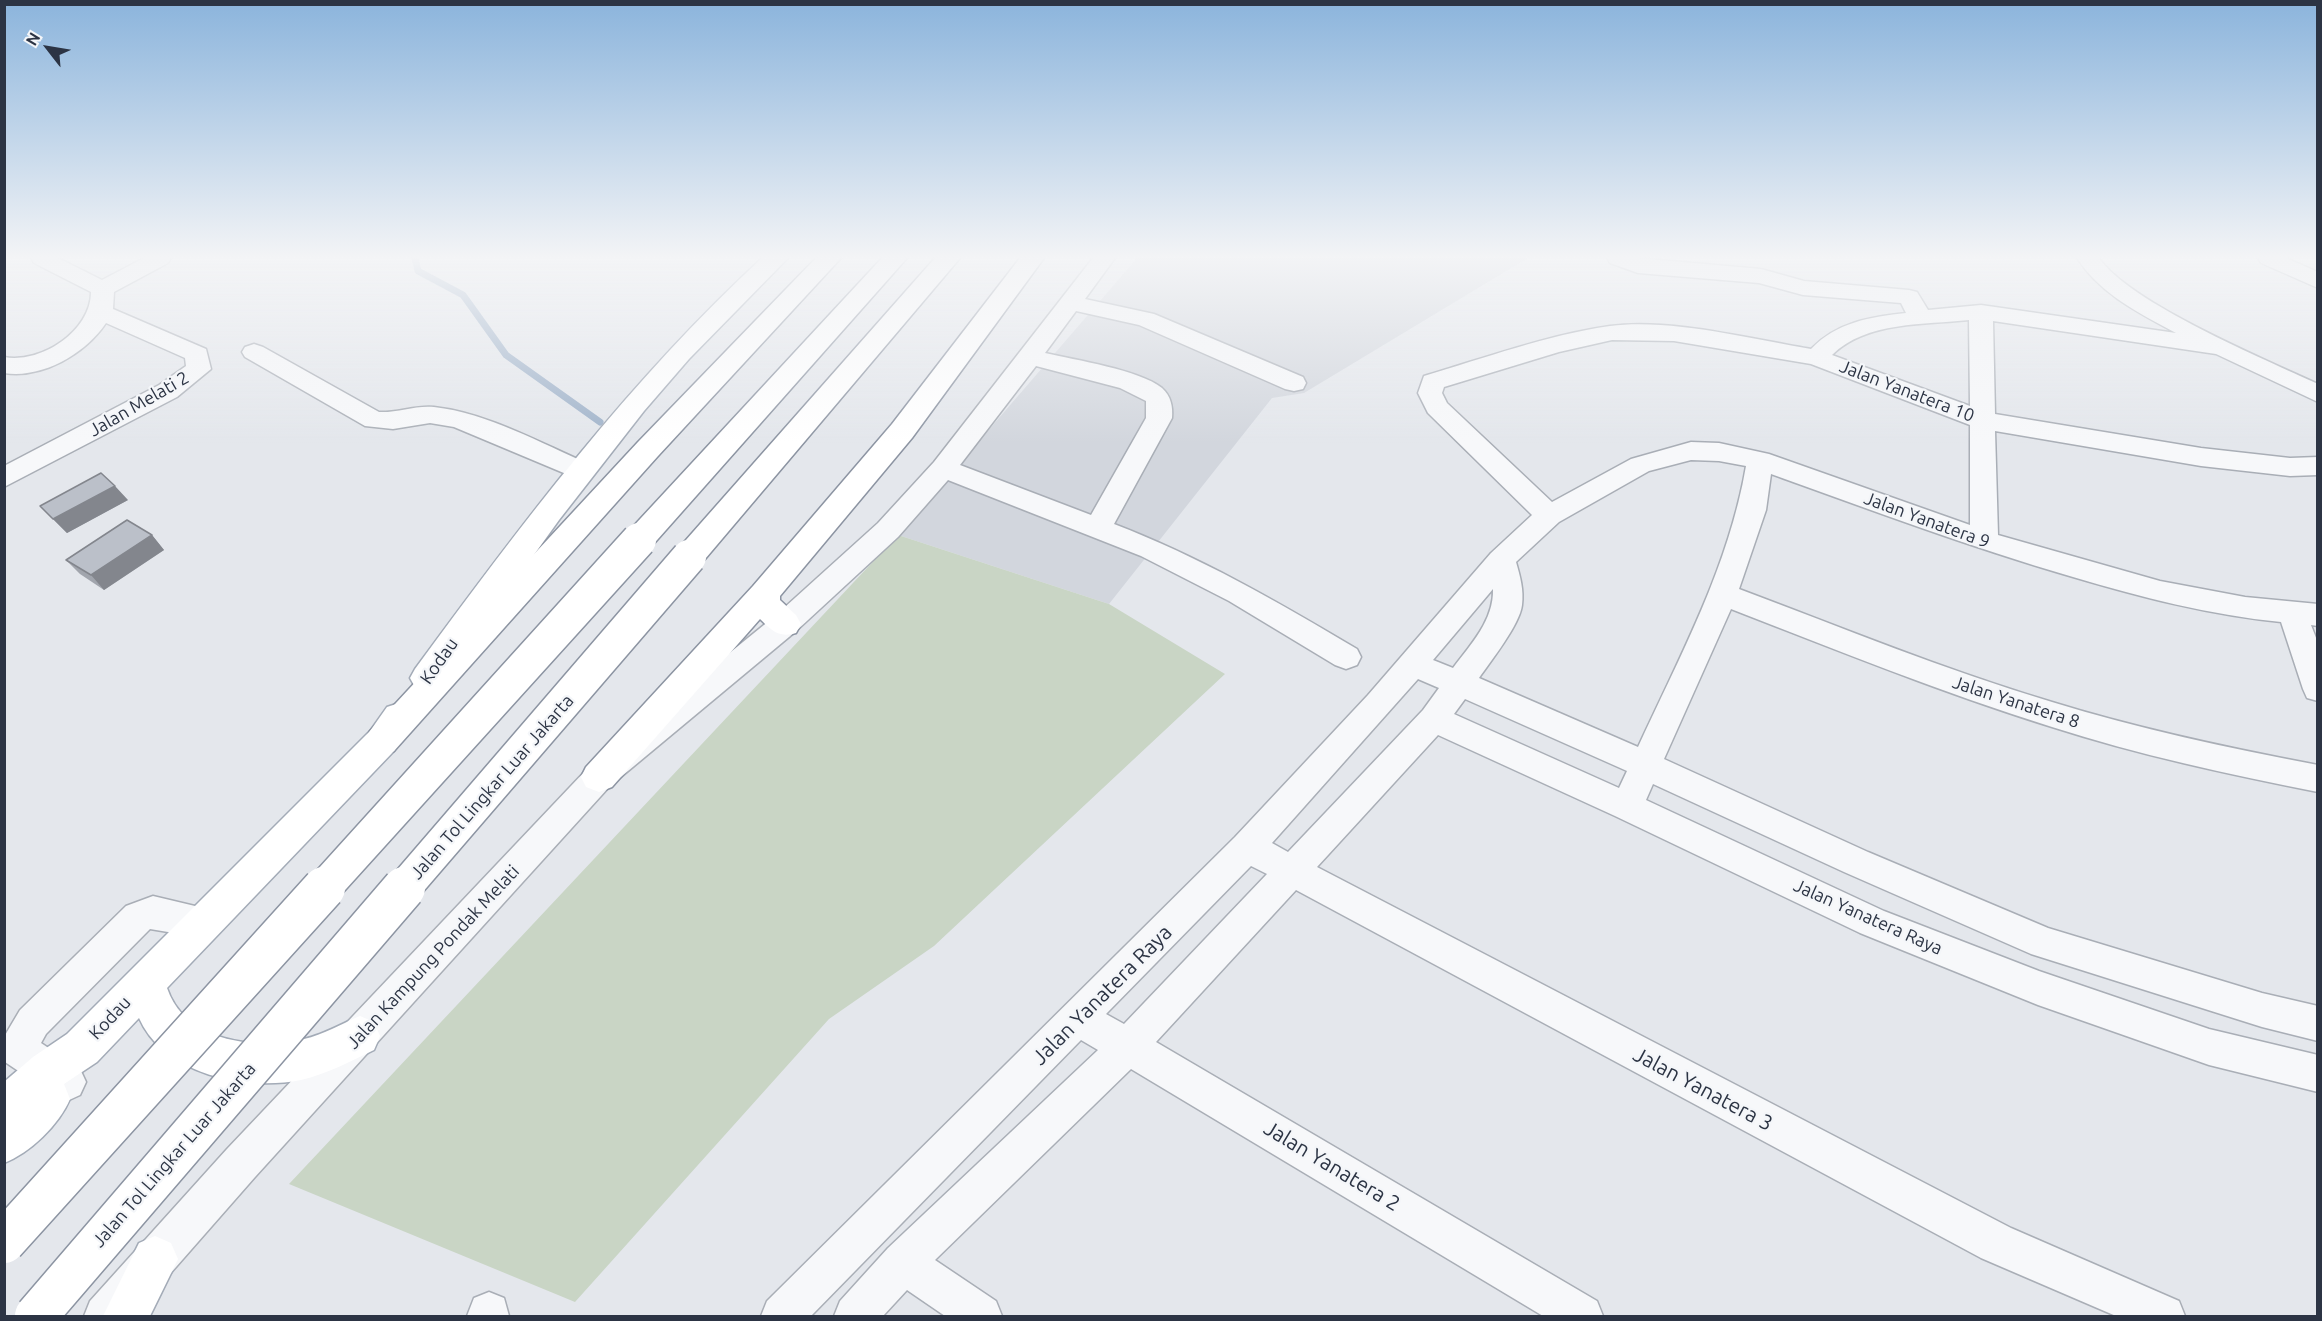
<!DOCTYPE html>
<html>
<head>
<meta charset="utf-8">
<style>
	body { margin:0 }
	#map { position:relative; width:2322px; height:1321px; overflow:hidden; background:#e4e7ec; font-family:Ubuntu,sans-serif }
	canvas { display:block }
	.frame { position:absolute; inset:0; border:6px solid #2c3444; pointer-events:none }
	.north { position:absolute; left:18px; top:18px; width:60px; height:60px; -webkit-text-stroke:4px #f4f6f9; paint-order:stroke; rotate:301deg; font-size:16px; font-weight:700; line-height:24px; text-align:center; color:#2c3444 }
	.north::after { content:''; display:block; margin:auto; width:21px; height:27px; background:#2c3444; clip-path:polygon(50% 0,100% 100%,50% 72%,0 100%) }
</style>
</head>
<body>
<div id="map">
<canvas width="2322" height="1321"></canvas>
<div class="frame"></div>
<div class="north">N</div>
</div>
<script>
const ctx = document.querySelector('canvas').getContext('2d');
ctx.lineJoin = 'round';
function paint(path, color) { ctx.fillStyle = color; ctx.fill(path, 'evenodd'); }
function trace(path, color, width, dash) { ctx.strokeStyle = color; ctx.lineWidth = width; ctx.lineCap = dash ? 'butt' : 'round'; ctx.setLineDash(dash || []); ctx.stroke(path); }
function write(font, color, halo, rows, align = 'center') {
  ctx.font = font + ' Ubuntu,sans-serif'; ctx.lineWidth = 4.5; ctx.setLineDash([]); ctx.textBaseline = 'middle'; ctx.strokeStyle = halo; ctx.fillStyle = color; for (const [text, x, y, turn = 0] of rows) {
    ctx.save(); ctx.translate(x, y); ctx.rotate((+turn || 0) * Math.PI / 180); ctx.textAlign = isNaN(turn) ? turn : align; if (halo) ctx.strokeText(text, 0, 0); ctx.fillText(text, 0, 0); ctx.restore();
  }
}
const built = new Path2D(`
	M 1137,258 L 1528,258 L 1304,393 L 1272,398 L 1109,604 L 898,535 Z`);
const green = new Path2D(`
	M 898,535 L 1109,604 L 1225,674 L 934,946 L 829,1019 L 575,1302 L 289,1184 Z`);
const stream = new Path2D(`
	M 415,258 L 418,271 L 463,295 L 506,355 L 600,422`);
const minor = new Path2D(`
	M 31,258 L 58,258 L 102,280 L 144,258 L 171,258 L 168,263 L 114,292 L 113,309 L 206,349 L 211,369 L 177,397 L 4,487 L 4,466 L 159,385 L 186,366 L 185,358 L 106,323 C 85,354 42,379 4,373 L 4,357 C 41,364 91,331 91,292 L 34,263 Z
	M 1093,258 L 1115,258 L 1085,299 L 1154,314 L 1303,377 L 1306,383 L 1303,389 L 1294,391 L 1285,389 L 1139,325 L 1076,311 L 1045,353 C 1075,360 1140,370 1162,388 C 1171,396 1173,407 1172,418 L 1114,524 C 1200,557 1278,602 1357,649 L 1361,657 L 1357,665 L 1346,669 L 1335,665 L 1229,601 L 1141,556 L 948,480 L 898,537 L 795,632 L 610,786 L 255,1177 L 133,1316 L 84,1316 L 90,1301 L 227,1149 L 588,768 L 775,616 L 878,523 L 934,462 ZM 1036,366 L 1120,388 L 1146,401 L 1146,418 L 1091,515 L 960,465 Z
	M 1607,258 L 1637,258 L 1761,269 L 1804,281 L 1909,290 L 1917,292 L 1928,310 L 1981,305 L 2176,333 C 2139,313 2100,294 2077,258 L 2099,258 C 2130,303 2264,359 2318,384 L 2318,402 L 2216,354 L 1993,321 L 1995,414 L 2201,448 L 2290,458 L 2318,457 L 2318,475 L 2290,476 L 2201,466 L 1995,431 L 1998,535 L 2160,581 L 2245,597 L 2318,604 L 2318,626 L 2311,625 L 2318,643 L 2318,701 L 2307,698 L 2303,689 L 2281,622 C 2209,615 2141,597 2073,577 C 1970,547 1871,510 1771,474 L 1766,510 L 1739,589 C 1843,628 1945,670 2052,702 C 2139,729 2228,748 2318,765 L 2318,792 C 2228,774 2139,755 2052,727 C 1943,693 1837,650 1731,609 L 1664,759 L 1868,852 L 2048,928 L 2262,993 L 2318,1006 L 2318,1041 L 2262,1027 L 2031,954 L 1844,872 L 1653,784 L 1646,800 L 1884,911 L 2039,971 L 2209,1029 L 2318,1055 L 2318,1092 L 2209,1065 L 2038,1005 L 1860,933 L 1615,816 L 1438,735 L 1317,867 L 2011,1228 L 2179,1301 L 2185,1316 L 2116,1316 L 1981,1258 L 1296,890 L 1156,1042 L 1597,1301 L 1603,1316 L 1543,1316 L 1131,1069 L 935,1260 L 996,1301 L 1002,1316 L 945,1316 L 907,1290 L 883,1316 L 834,1316 L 840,1301 L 888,1248 L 1098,1050 L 1081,1040 L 811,1316 L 761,1316 L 767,1301 L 1235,837 L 1368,695 L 1491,553 L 1532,515 L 1428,413 L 1418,393 L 1424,376 C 1485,358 1547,335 1610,326 C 1670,318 1751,339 1811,349 C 1837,322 1870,317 1906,313 L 1901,303 L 1803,295 L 1759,283 L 1638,273 L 1610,263 ZM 1969,320 L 1970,406 L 1832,355 C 1866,321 1925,325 1969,320 ZM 1612,340 L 1674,341 L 1811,364 L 1970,425 L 1970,525 L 1769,454 L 1719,443 L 1691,442 L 1631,459 L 1552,502 L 1447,403 L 1442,393 L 1444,387 L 1559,352 ZM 1691,460 L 1719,461 L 1746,466 C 1729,566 1680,656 1638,747 L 1479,678 C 1491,661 1520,624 1522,605 C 1524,590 1520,576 1516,562 L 1559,522 L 1649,471 ZM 1493,589 C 1494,620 1471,644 1453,668 L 1433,660 ZM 1418,679 L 1439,688 L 1423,710 L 1288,852 L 1272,843 ZM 1465,699 L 1627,771 L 1619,788 L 1454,714 ZM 1251,866 L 1267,874 L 1124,1024 L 1106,1014 Z
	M 2258,258 L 2286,258 L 2318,272 L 2318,288 L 2261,263 Z
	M 254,344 L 263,347 L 379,412 C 397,413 416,405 434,407 C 488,413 540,443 589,464 L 593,470 L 589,476 L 580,479 L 571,476 L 454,427 L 430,423 L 393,429 L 365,426 L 245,357 L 242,352 L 245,347 Z
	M 153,896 L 216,911 L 221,922 L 216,933 L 204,938 L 150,929 L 46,1034 L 41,1043 L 80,1069 L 86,1082 L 80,1095 L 67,1101 L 54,1095 L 5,1062 L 4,1037 L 20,1010 L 126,906 Z
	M 489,1292 L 504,1298 L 509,1316 L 467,1316 L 474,1298 Z`);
const major = new Path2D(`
	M 762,258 L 788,258 L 689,359 L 644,411 L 559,520 L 439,687 L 427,691 L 415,687 L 410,678 L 415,669 C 522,523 629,381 762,258 Z
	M 399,703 L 411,707 L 416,717 L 394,751 L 167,988 C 185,1042 255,1050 304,1039 C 323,1035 341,1024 360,1016 L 374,1022 L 380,1036 L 374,1050 C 351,1061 327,1074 301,1080 C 246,1091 164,1075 139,1018 L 97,1062 L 64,1084 L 70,1099 C 59,1125 30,1153 4,1163 L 4,1082 L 33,1057 L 67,1034 L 370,731 L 387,707 Z
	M 155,1236 L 171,1243 L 178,1259 L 150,1316 L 103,1316 L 139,1243 Z`);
const highway = new Path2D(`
	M 816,258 L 841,258 L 658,456 L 394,751 L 382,755 L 370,751 L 365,741 L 370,731 L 638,442 Z
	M 882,258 L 907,258 L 650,548 L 639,551 L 628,548 L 624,540 L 628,532 Z
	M 935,258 L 960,258 L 700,565 L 689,568 L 678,565 L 674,557 L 678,549 Z
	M 1020,258 L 1044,258 L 912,438 L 780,596 L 780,600 L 796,615 L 801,624 L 796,633 C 779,638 772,631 760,619 L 612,787 L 599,792 L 586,787 L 581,777 L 586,767 L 753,586 L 892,424 Z`);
const highwayBridgeFar1 = new Path2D(`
	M 323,889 L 639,540
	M 403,889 L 689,557`);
const highwayBridge = new Path2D(`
	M 4,1242 L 324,888
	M 36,1316 L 404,888`);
const wall = new Path2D(`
	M 128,500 L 67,533 L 40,506 Z
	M 152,535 L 164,550 L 104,590 L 80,574 L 66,560 Z`);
const shadedWall = new Path2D(`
	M 115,486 L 128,500 L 67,533 L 53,519 Z
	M 152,535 L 164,550 L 104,590 L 91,575 Z`);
const building = new Path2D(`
	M 101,473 L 115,486 L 53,519 L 40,506 Z
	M 127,520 L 152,535 L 91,575 L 66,560 Z`);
const streetNames = [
	["Jalan Yanatera 10",1907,391,21],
	["Jalan Melati 2",139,404,-30],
	["Jalan Yanatera 9",1927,520,20],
	["Kodau",439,661,-55],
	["Jalan Yanatera 8",2016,702,18],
	["Jalan Tol Lingkar Luar Jakarta",492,787,-49],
	["Jalan Yanatera Raya",1868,917,24],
	["Jalan Kampung Pondak Melati",433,957,-47],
	["Kodau",110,1018,-47],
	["Jalan Tol Lingkar Luar Jakarta",174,1155,-49]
];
const nearStreetnames = [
	["Jalan Yanatera Raya",1102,995,-45],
	["Jalan Yanatera 3",1703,1089,28],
	["Jalan Yanatera 2",1332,1166,31]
];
paint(built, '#d2d6dd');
paint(green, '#c9d5c5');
trace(stream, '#a0b3ca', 7);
trace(minor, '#a9aeb6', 3);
trace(major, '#a3abb7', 3);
trace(highway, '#8c94a2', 3);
paint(minor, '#f7f8fa');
paint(major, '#fff');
paint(highway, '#fff');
trace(highwayBridgeFar1, '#8c94a2', 37, []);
trace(highwayBridge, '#8c94a2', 45, []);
trace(highwayBridgeFar1, '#fff', 34);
trace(highwayBridge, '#fff', 42);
paint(wall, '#a1a5ad');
paint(shadedWall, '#83868d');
paint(building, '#bbc0c9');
trace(building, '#83868d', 1.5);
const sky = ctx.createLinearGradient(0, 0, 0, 443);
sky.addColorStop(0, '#8bb4dc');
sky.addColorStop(0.58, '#f3f4f6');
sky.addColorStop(1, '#f3f4f600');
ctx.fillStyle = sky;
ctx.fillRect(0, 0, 2322, 443);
write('18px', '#2c3444', '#f4f6f9', streetNames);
write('21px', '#2c3444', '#f4f6f9', nearStreetnames);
</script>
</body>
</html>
